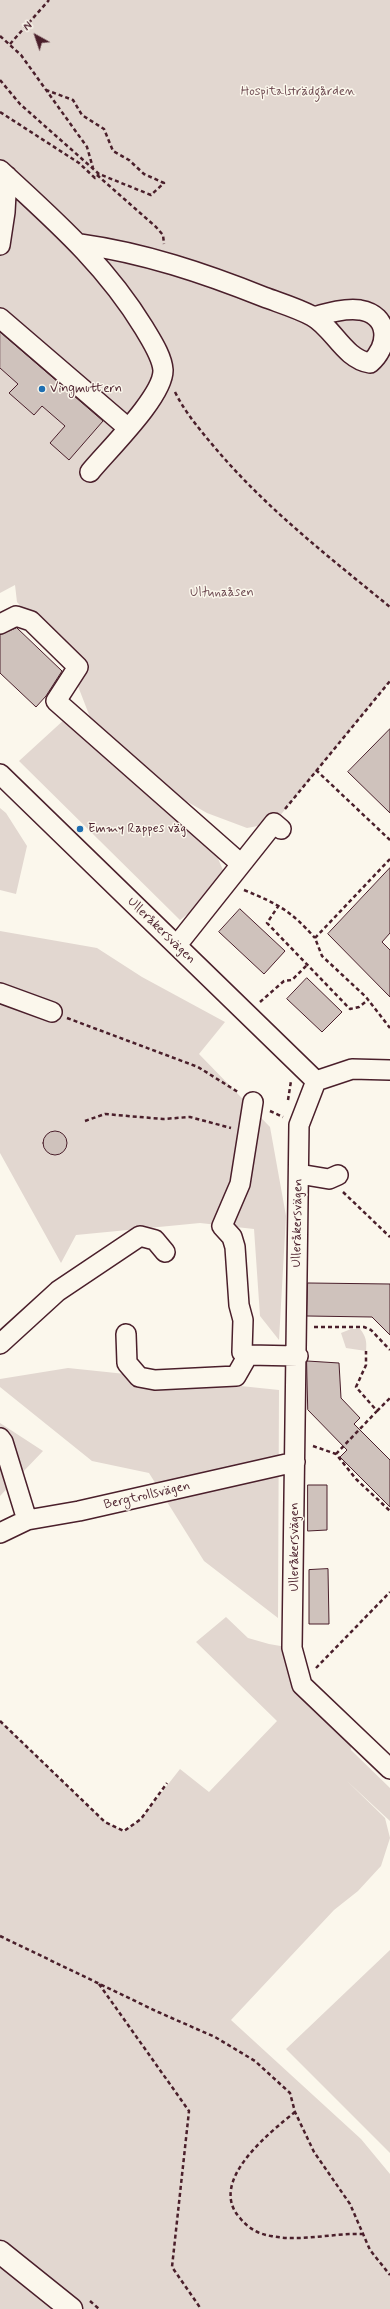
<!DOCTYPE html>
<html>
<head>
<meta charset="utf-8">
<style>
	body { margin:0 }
	#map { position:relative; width:390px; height:2309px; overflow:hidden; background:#fbf7ec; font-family:Mynerve,sans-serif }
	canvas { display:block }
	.north { position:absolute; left:16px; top:16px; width:40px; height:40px; -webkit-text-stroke:3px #fbf7ec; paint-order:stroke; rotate:320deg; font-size:11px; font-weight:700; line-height:16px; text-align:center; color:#4a1f2b }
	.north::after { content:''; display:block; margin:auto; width:14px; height:18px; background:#4a1f2b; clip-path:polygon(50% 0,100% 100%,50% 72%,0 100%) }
</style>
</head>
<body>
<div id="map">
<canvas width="390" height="2309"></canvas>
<div class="north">N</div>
</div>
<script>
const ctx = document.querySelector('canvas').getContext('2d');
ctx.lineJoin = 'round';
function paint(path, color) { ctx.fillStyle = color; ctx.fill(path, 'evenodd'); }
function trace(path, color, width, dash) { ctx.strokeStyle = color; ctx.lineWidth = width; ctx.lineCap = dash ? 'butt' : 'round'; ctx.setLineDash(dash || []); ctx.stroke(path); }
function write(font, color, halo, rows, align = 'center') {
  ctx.font = font + ' Mynerve,sans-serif'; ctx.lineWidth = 3; ctx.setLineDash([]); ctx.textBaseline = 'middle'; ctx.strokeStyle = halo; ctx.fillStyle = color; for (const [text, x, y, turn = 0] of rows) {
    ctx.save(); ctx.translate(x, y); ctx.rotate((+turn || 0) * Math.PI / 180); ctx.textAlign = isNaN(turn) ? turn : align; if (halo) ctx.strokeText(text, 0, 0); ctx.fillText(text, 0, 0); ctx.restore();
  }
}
const green = new Path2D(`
	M 0,0 L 390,0 L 390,681 L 274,823 L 247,828 L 207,813 L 156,784 L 93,725 L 66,655 L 17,602 L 15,585 L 0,593 Z
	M 66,718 L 214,849 L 228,882 L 180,920 L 19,761 Z
	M 0,808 L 6,813 L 27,846 L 16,894 L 0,890 Z
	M 0,931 L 97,948 L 142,977 L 225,1022 L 199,1054 L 270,1127 L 286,1216 L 279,1340 L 260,1316 L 254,1229 L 200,1223 L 76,1235 L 61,1263 L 0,1153 Z
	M 351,1329 L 360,1329 C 366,1336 367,1342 366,1351 L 346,1348 L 341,1333 Z
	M 68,1368 L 279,1390 L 278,1618 L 204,1561 L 149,1473 L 92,1461 L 0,1387 L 0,1379 Z
	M 0,1423 L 43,1451 L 0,1496 Z
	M 226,1617 L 248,1638 L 269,1644 L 292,1648 L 302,1685 L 350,1730 L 351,1750 L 390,1788 L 390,1821 L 347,1781 L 385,1818 L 390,1838 L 381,1866 L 358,1891 L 334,1910 L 231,2020 L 361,2139 L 390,2174 L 390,2309 L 0,2309 L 0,1721 L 105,1822 L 124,1831 L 141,1819 L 180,1769 L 209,1792 L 277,1721 L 196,1642 Z
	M 390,1950 L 390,2153 L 286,2049 Z`);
const building = new Path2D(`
	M 0,332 L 103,421 L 69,460 L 50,443 L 65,426 L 42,406 L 34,415 L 9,393 L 18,384 L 0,368 Z
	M 17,628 L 62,671 L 46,696 L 36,707 L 0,673 L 0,635 Z
	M 390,729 L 390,813 L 348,772 Z
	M 390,868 L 390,933 L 382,942 L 390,950 L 390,997 L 328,934 Z
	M 240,909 L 285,951 L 264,974 L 219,932 Z
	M 307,978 L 342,1012 L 322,1032 L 287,999 Z
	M43 1143a12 12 0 1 1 24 0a12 12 0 1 1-24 0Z
	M 308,1283 L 390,1284 L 390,1335 L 372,1317 L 307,1316 Z
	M 307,1361 L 339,1363 L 341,1398 L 360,1418 L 354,1424 L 390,1460 L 390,1507 L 340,1457 L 347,1450 L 308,1410 Z
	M 308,1485 L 327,1485 L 327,1530 L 308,1531 Z
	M 328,1569 L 329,1624 L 309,1624 L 309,1570 Z`);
const path = new Path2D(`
	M 0,36 L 21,55 L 87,147 L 93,168
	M 10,44 L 49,0
	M 0,80 L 20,104 L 99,174 L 151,195 L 164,183 L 144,174 L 129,160 L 113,151 L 104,129 L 82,115 L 73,100 L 46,90
	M 0,112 L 79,163 L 95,178 L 99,174
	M 97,175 L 156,227 L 163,235 L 164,244
	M 175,392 C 186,414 201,431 216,449 C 267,509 329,557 390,607
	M 316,770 L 390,840
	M 285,809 L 390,681
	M 390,859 L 315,938 L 322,956 L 366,997 L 390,1028
	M 244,890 C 278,904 290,910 315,938
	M 279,905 L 267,923 L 350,1009 L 359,1007 L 368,1000
	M 260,1002 L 284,981 L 292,980 L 307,965
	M 67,1018 L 198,1067 L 238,1092
	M 288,1100 L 291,1081
	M 270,1111 L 283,1117
	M 85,1121 L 105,1114 L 163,1119 L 190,1117 L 231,1128
	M 343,1192 L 390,1237
	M 314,1327 L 364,1327 L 371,1330 L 390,1350
	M 377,1411 L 390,1398
	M 313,1446 L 336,1454 L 356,1479 L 390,1511
	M 336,1454 L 377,1411 L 356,1387 L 366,1365 L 366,1351
	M 316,1668 L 390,1592
	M 0,1721 L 105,1822 L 124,1831 L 141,1819 L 167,1783
	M 0,1936 L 158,2012 L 215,2037 L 255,2061 L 290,2093 L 295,2112 L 314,2152 L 350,2204 L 370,2250 L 390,2275
	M 99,1984 L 189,2111 L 172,2267 L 201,2309
	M 295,2112 C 269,2133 207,2182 240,2218 C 248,2228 258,2234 271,2236 C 301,2242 332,2233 362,2234
	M 90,2301 L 99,2309`);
const minor = new Path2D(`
	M 0,170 C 54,220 105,264 144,328 C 151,340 162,356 163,370 C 164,396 107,451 90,472
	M 80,244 C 144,253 204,273 264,297 C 280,303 297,308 312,316 C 333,327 344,359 370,363 C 390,346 390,315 360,310 C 345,308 328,313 314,317
	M 0,245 L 5,212 L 7,176
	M 0,318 L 128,428
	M 0,624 L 16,616 L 31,621 L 78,667 L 56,701 L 241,864
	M 0,774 L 316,1081 L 299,1125 L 292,1648 L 302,1685 L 390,1769
	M 177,945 L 274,823 L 281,829
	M 0,993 L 52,1012
	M 316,1081 L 352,1069 L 390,1070
	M 299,1174 L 329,1179 L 338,1175
	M 126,1334 L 127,1363 L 139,1377 L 155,1380 L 236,1376 L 248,1355 L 298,1356
	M 0,1344 L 58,1291 L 140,1236 L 155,1240 L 165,1252
	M 248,1355 L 242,1352 L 243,1320 L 239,1305 L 235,1247 L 232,1237 L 222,1226 L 240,1184 L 253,1102
	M 0,1438 L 3,1442 L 27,1520
	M 0,1533 L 27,1520 L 79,1511 L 295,1462`);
const major = new Path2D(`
	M 0,2252 L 71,2309`);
const markers = [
	[42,389,4,"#1f6fb2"],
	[80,829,4,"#1f6fb2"]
];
const parkNames = [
	["Hospitalsträdgården",298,92],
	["Ultunaåsen",222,593]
];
const poiNames = [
	["Vingmuttern",50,389],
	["Emmy Rappes väg",88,829]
];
const streetNames = [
	["Ulleråkersvägen",161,931,44],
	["Ulleråkersvägen",298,1223,-89],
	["Bergtrollsvägen",147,1496,-13],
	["Ulleråkersvägen",295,1547,-90]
];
paint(green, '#e2d7d0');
paint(building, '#cfc2bc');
trace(building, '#4a1f2b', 1);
trace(minor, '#4a1f2b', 22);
trace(major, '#4a1f2b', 25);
trace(path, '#4a1f2b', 2.5, [4, 3]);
trace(minor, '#fbf7ec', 19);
trace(major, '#fbf7ec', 22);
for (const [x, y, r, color] of markers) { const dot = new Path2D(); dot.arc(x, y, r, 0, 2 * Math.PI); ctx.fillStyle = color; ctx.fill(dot); trace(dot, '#fbf7ec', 1.5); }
write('13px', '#704d54', '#fbf7ec', parkNames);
write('13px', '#4a1f2b', '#fbf7ec', poiNames, 'left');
write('13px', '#4a1f2b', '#fbf7ec', streetNames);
</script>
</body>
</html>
